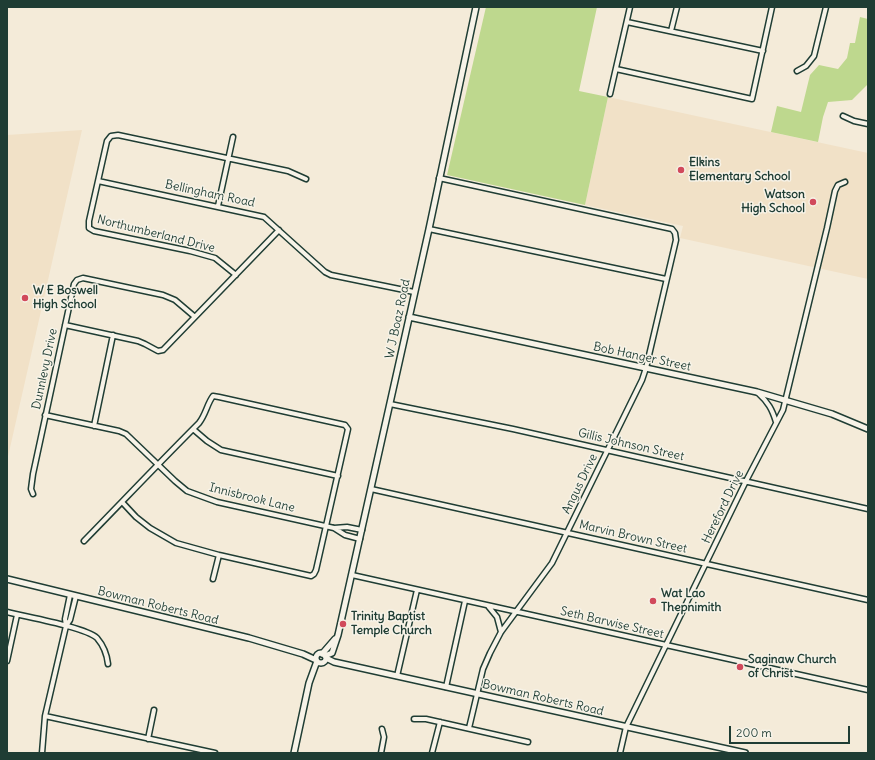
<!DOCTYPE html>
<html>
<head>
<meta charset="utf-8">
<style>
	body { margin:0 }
	#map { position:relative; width:875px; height:760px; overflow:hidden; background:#f4ebd9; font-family:Delius,sans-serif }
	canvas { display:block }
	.frame { position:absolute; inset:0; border:8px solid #1f3d34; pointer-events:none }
	.scale { position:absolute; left:729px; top:726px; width:121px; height:18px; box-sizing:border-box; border:2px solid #1f3d34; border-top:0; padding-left:5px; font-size:12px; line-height:14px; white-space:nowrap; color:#1f3d34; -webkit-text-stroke:3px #f7f3e8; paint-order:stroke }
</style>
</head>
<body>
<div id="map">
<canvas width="875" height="760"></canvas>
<div class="frame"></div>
<div class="scale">200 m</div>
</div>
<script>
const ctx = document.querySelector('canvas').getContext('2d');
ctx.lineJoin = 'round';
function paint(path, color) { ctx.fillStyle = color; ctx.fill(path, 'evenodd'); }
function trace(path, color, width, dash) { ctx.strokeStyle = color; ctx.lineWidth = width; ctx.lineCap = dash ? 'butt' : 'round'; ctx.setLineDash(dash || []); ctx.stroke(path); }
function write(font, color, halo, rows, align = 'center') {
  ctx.font = font + ' Delius,sans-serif'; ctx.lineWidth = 3; ctx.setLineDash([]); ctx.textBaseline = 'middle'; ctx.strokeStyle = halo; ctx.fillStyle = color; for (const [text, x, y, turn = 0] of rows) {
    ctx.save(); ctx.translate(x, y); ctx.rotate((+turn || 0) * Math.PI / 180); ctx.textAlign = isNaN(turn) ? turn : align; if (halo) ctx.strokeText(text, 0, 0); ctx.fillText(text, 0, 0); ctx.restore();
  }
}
const built = new Path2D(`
	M 608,97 L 868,153 L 868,279 L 680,238 L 683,226 L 585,205 Z
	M 82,130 L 7,461 L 7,135 Z`);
const green = new Path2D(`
	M 486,7 L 597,7 L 579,91 L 608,97 L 585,205 L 447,175 Z
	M 860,17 L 868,19 L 868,84 L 852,100 L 828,102 L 823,117 L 818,142 L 771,132 L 777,106 L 801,112 L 810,75 L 819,65 L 838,69 L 847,58 L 850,43 L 855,43 Z`);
const minor = new Path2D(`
	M 627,22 L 763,51
	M 671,31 L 677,7
	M 616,69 L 752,99 L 772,7
	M 797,71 L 806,66 L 814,56 L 826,7
	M 610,94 L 630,7
	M 843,116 L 854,121 L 868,124
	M 439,178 L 672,229 L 675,233 L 676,240 L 646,368 L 642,380 L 552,563 L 501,632 L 490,653 L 483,669 L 469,728
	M 98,181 L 264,217 L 325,272 L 331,275 L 414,292
	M 218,206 L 233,137
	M 429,229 L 666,279
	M 236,275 L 215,258 L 190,251 L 94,231 L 89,228 L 89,221 L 107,141 L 111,136 L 118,135 L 288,171 L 306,179
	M 65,325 L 138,341 L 145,344 L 158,351 L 163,350 L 279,230
	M 758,393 C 768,402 772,409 776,422
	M 390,404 L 513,429 L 868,509
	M 45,415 L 119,431 L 126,434 L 175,481 L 187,491 L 217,502 L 334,528 L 347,527 L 362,530
	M 94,426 L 113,335
	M 193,429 L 207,441 L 221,450 L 338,476
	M 371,489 L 868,600
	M 33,494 L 31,489 L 33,474 L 74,284 L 77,280 L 83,278 L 163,295 L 175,300 L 195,317
	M 334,528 L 345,535 L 360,539
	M 84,541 C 122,502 160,462 199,423 C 206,414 207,404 213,396 L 219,397 L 345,425 L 348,429 L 316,570 L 314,574 L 311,576 L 219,555 L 176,543 L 150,528 L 136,517 L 122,502
	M 352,575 L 868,690
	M 213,579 L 219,555
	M 70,595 L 65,619 L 66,626 L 70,620 L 76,596
	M 488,606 L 497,617 L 501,632
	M 7,612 C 26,617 85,627 97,638 C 103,645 107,655 108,664
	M 7,661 L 17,615
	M 397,676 L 417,590
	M 446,687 L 465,601
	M 45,716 L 215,753
	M 414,719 L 426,719 L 528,742
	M 148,739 L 154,710
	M 42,753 L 45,716 L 66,626
	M 381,753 L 384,737 L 382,729
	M 432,753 L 440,722
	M 620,753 L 626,727 L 746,481 L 783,410 L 827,228 L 835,191 L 838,185 L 845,182`);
const tertiary = new Path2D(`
	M 409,317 L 757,392 L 832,414 L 868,429
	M 7,579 L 249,638 L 303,654 L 316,660
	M316 658a5 5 0 1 1 10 0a5 5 0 1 1-10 0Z
	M 322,654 L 335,639
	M 325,656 L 332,653 L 338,635 L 429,229 L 476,7
	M 326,658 L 334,662 L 745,753
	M 294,753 L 309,683 L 317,661`);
const markers = [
	[681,170,4,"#d1495b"],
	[813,202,4,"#d1495b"],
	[25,298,4,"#d1495b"],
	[653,601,4,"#d1495b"],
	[343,624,4,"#d1495b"],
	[740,667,4,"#d1495b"]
];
const poiNames = [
	["Elkins",689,163],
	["Elementary School",689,177],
	["Watson",805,195,"right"],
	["High School",805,209,"right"],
	["W E Boswell",33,291],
	["High School",33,305],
	["Wat Lao",661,594],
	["Thepnimith",661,608],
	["Trinity Baptist",351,617],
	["Temple Church",351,631],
	["Saginaw Church",748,660],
	["of Christ",748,674]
];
const streetNames = [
	["Bellingham Road",210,194,12],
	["Northumberland Drive",156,234,14],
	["W J Boaz Road",398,319,-78],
	["Bob Hanger Street",642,357,12],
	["Dunnlevy Drive",45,369,-78],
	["Gillis Johnson Street",631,445,13],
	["Angus Drive",580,484,-64],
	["Innisbrook Lane",252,498,14],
	["Hereford Drive",723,507,-64],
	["Marvin Brown Street",633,537,13],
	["Bowman Roberts Road",158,606,14],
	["Seth Barwise Street",612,623,13],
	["Bowman Roberts Road",543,698,13]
];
paint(built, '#f1e1c7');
paint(green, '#bed88e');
trace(minor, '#1f3d34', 7);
trace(tertiary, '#1f3d34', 8);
trace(minor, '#f7f3e8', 4);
trace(tertiary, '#f7f3e8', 5);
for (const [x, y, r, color] of markers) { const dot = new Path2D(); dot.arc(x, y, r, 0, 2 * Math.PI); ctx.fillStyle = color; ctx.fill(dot); trace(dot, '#f7f3e8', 1.5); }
write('bold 12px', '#1f3d34', '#f7f3e8', poiNames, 'left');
write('12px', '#1f3d34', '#f7f3e8', streetNames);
</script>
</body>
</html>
